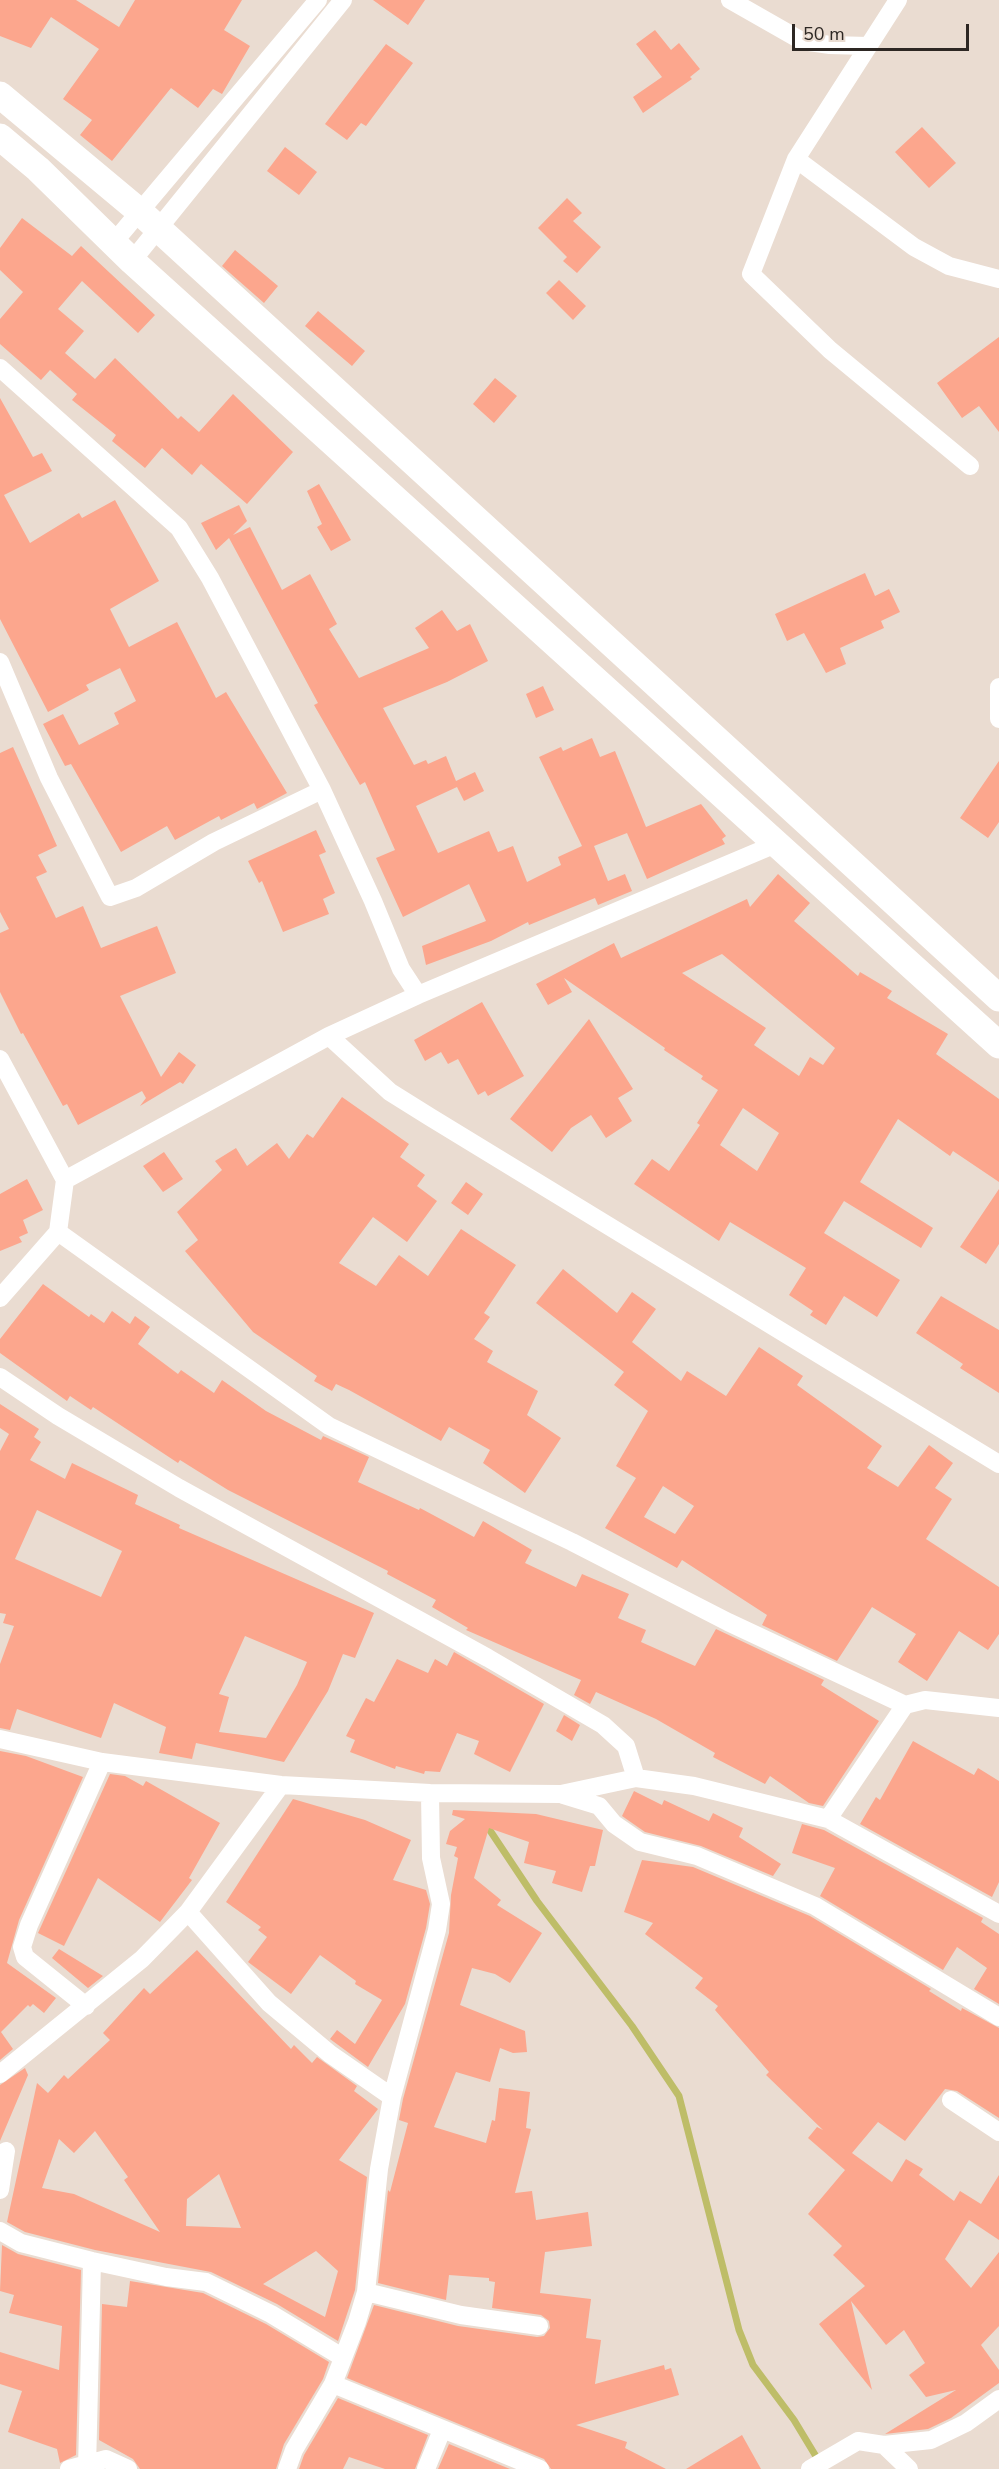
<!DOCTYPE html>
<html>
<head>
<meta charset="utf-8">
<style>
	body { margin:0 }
	#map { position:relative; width:999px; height:2469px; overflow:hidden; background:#eadcd1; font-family:"Nunito Sans",sans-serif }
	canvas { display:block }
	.scale { position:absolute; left:792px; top:24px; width:177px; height:27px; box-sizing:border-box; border:3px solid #2d2723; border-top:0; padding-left:8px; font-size:18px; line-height:21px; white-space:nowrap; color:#2d2723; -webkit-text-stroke:4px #eadcd1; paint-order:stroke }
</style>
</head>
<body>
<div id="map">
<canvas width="999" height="2469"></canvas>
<div class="scale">50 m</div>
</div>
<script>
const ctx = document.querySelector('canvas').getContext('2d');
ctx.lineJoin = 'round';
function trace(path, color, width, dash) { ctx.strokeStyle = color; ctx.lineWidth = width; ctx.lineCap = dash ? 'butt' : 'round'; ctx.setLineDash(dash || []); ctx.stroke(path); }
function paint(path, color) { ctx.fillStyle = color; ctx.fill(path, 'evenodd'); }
const stream = new Path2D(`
	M 485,1823 L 537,1901 L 632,2026 L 679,2096 L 739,2330 L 753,2365 L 794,2420 L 820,2463`);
const building = new Path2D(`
	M 0,0 L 76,0 L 119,27 L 135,0 L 242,0 L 224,30 L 250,46 L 222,94 L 213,89 L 198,108 L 171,88 L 112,161 L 80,135 L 92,120 L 63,99 L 99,49 L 51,17 L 31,48 L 0,36 Z
	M 373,0 L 425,0 L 408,25 Z
	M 655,30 L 671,50 L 679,43 L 700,69 L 690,77 L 692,79 L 643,113 L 633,97 L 662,77 L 636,44 Z
	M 386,44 L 413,63 L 366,126 L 361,123 L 347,140 L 325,124 Z
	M 922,127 L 956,163 L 929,188 L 895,152 Z
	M 285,147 L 317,172 L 299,195 L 267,171 Z
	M 567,198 L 582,213 L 573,221 L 601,247 L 577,273 L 563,261 L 567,257 L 538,228 Z
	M 22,218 L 72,256 L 81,246 L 155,315 L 138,333 L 82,281 L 58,309 L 84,331 L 65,353 L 95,379 L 115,358 L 178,419 L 181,416 L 199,432 L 233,394 L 293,452 L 247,504 L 201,464 L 192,475 L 162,448 L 145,468 L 112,441 L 116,435 L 72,400 L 77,394 L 50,370 L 41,380 L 0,344 L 0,319 L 23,292 L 0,270 L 0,248 Z
	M 235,250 L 278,286 L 264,303 L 222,266 Z
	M 559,280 L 586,306 L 573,320 L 546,293 Z
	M 318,311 L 365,351 L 352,366 L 305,326 Z
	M 999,337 L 999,432 L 979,406 L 962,418 L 937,383 Z
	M 495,378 L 517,396 L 494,423 L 473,404 Z
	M 0,398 L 33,457 L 42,453 L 52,471 L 4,495 L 30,543 L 79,513 L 82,518 L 115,500 L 159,581 L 110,609 L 129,647 L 177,622 L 216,698 L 226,692 L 287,793 L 257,809 L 254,803 L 221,820 L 219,816 L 175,840 L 167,826 L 121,852 L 71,764 L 65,766 L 43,724 L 63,714 L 79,745 L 119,724 L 114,713 L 136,701 L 120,668 L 86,685 L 89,690 L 48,712 L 0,619 Z
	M 319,484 L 351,540 L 331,551 L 317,527 L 322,524 L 307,491 Z
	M 239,505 L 247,521 L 233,535 L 250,527 L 282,590 L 310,574 L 337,624 L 329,629 L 359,678 L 429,648 L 415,628 L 442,610 L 457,631 L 470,624 L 488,661 L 447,682 L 383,708 L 414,765 L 426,760 L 428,764 L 446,756 L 456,781 L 475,772 L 484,791 L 464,801 L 457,787 L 416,806 L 438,853 L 489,831 L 498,852 L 513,846 L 527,882 L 561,865 L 558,857 L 582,846 L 539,757 L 561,747 L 563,751 L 592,738 L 600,757 L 615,751 L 646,827 L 701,804 L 726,836 L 722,839 L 725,844 L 647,879 L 627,833 L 594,846 L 608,881 L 625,874 L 632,891 L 598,905 L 595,898 L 529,925 L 528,922 L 491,941 L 426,965 L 422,946 L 486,921 L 469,884 L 403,917 L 376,858 L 395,850 L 365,782 L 360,785 L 314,705 L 318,703 L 229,538 L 216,550 L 201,523 Z
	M 865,573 L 875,596 L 889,589 L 900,612 L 881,621 L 884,628 L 840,648 L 846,664 L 826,673 L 804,633 L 787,641 L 775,614 Z
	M 543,686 L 554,710 L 536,718 L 526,694 Z
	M 13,747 L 57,846 L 38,855 L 47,872 L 36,877 L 56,918 L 83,906 L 101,948 L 157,926 L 176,973 L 120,996 L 161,1077 L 179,1052 L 196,1065 L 183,1084 L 180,1082 L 140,1106 L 146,1098 L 142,1091 L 78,1125 L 67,1104 L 63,1106 L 23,1033 L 21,1034 L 0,992 L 0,933 L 9,929 L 0,912 L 0,753 Z
	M 999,761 L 999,822 L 988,838 L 960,818 Z
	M 316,830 L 326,852 L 319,855 L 335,893 L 323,899 L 329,914 L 283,932 L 262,881 L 259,883 L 248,861 Z
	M 778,874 L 810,903 L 794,921 L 858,976 L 860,972 L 892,991 L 887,998 L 948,1034 L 936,1054 L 999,1099 L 999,1182 L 953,1151 L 950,1156 L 898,1119 L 860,1182 L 933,1228 L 921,1248 L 844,1201 L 824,1233 L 900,1280 L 877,1317 L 844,1296 L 826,1325 L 810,1315 L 813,1311 L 789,1295 L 806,1268 L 730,1222 L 719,1241 L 634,1184 L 652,1159 L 669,1171 L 700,1125 L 697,1123 L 718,1090 L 701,1079 L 703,1076 L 664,1050 L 665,1048 L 564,978 L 572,992 L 548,1005 L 536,984 L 614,943 L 621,958 L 747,899 L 750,907 ZM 722,954 L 835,1048 L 823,1065 L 810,1057 L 799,1076 L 754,1045 L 766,1028 L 682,973 ZM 743,1108 L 779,1133 L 757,1171 L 720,1145 Z
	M 482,1002 L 524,1076 L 488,1096 L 485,1091 L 478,1095 L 458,1059 L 448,1064 L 441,1052 L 425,1061 L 414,1040 Z
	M 589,1019 L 633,1089 L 618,1098 L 632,1121 L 606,1138 L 591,1115 L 571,1128 L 552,1152 L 510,1119 Z
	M 342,1097 L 409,1144 L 400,1157 L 425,1175 L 417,1186 L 437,1201 L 407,1242 L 373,1217 L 339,1263 L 376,1286 L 399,1255 L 428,1276 L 461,1229 L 516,1265 L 484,1313 L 490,1317 L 474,1339 L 493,1351 L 487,1362 L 538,1391 L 527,1415 L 561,1438 L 525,1493 L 483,1463 L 490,1450 L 449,1427 L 441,1441 L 349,1390 L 336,1384 L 332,1391 L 314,1381 L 317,1376 L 253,1332 L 185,1251 L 198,1240 L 177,1212 L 222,1170 L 215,1161 L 236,1148 L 247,1166 L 277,1143 L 289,1159 L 307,1134 L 313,1138 Z
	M 164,1152 L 183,1179 L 163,1192 L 143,1166 Z
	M 27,1179 L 43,1210 L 23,1220 L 28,1233 L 19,1237 L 22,1242 L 0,1251 L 0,1194 Z
	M 466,1182 L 483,1194 L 468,1215 L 451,1203 Z
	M 999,1189 L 999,1244 L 986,1264 L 960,1247 Z
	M 563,1269 L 617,1313 L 632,1292 L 656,1309 L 632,1342 L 681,1381 L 687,1371 L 726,1396 L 759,1347 L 803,1376 L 797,1385 L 882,1446 L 867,1468 L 898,1487 L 929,1445 L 953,1463 L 935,1488 L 952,1499 L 926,1539 L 999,1587 L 999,1634 L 988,1650 L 959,1631 L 927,1681 L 898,1662 L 916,1634 L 872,1607 L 837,1661 L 762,1625 L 767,1615 L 682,1560 L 677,1568 L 605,1528 L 636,1478 L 616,1466 L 648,1411 L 614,1385 L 624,1372 L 536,1303 ZM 663,1486 L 694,1506 L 675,1534 L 644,1517 Z
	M 43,1284 L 89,1317 L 91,1314 L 104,1323 L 112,1311 L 130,1324 L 135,1316 L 150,1327 L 138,1344 L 178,1374 L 181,1370 L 214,1393 L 222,1380 L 266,1411 L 321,1440 L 323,1436 L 369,1457 L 358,1482 L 419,1510 L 420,1508 L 474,1537 L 483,1521 L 532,1550 L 525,1563 L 576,1587 L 582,1574 L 629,1594 L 618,1618 L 646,1630 L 641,1642 L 695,1666 L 716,1629 L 824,1680 L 821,1685 L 879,1721 L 823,1806 L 809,1803 L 770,1776 L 765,1784 L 713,1757 L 715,1753 L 656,1719 L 596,1692 L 590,1704 L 574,1695 L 581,1680 L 466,1630 L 468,1628 L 432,1607 L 436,1600 L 387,1574 L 388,1571 L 228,1490 L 180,1460 L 178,1463 L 93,1407 L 91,1410 L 70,1396 L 67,1401 L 0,1353 L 0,1339 Z
	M 941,1296 L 999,1330 L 999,1393 L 960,1368 L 963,1364 L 916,1333 Z
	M 0,1404 L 39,1429 L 34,1437 L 41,1442 L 30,1460 L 65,1479 L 72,1463 L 138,1495 L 135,1504 L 180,1525 L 179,1528 L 374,1613 L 355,1658 L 343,1654 L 328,1691 L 284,1762 L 196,1743 L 192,1759 L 159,1753 L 166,1727 L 114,1703 L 101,1738 L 17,1709 L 10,1730 L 0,1728 L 0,1664 L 14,1626 L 3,1623 L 6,1614 L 0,1613 L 0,1451 L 9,1434 L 0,1428 ZM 37,1510 L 122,1551 L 101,1597 L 15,1559 ZM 245,1636 L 307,1662 L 297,1685 L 266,1738 L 219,1732 L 229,1697 L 219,1694 Z
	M 454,1652 L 544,1704 L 510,1772 L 474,1754 L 479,1741 L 457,1733 L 440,1772 L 425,1771 L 424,1774 L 396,1766 L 395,1769 L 350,1752 L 355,1740 L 346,1736 L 366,1698 L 374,1702 L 397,1659 L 428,1673 L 435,1659 L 447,1666 Z
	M 564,1715 L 580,1725 L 572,1741 L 556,1731 Z
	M 913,1741 L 974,1775 L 978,1768 L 999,1781 L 999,1882 L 992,1897 L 860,1824 L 876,1797 L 880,1800 Z
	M 0,1751 L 26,1756 L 83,1777 L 19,1920 L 7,1963 L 56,1998 L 44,2013 L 33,2004 L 30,2007 L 28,2005 L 1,2032 L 13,2049 L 0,2060 Z
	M 110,1774 L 125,1776 L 143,1786 L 146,1781 L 220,1823 L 189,1878 L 192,1880 L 160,1922 L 98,1878 L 64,1946 L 38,1933 Z
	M 634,1791 L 662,1805 L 664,1800 L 709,1821 L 713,1813 L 743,1828 L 739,1837 L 781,1864 L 773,1876 L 701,1846 L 645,1832 L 622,1816 Z
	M 293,1799 L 365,1820 L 411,1840 L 393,1880 L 426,1890 L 430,1904 L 426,1928 L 405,2004 L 368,2067 L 330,2039 L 337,2030 L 355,2044 L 382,2000 L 355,1984 L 356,1981 L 320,1955 L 291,1994 L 248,1962 L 267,1937 L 258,1930 L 261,1927 L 226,1902 Z
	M 453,1810 L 536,1814 L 603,1830 L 595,1866 L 590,1866 L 582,1892 L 552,1883 L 556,1871 L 524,1863 L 529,1842 L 489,1828 L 474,1878 L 501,1900 L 497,1905 L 542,1933 L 510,1983 L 495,1974 L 472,1968 L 460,2005 L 525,2031 L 527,2052 L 513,2053 L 500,2048 L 490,2082 L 456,2072 L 434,2127 L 486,2143 L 492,2120 L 495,2121 L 499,2088 L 530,2092 L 526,2128 L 531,2129 L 515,2193 L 532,2191 L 536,2220 L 588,2212 L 592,2246 L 545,2252 L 540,2293 L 591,2299 L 586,2338 L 601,2340 L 595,2384 L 664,2365 L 665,2370 L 671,2368 L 679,2395 L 576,2425 L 627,2442 L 625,2448 L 666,2469 L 551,2469 L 544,2459 L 347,2378 L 374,2305 L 458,2326 L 537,2337 L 544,2336 L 550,2328 L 549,2321 L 541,2315 L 492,2308 L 495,2282 L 489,2281 L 489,2278 L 449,2275 L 446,2300 L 378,2283 L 388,2190 L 390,2192 L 408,2123 L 399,2120 L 403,2099 L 449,1933 L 451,1895 L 458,1858 L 454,1856 L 457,1847 L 446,1844 L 450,1831 L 465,1819 L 452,1815 Z
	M 802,1824 L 824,1830 L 983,1918 L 981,1922 L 999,1934 L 999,2004 L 974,1989 L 987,1968 L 957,1947 L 943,1970 L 820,1896 L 835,1868 L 792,1853 Z
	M 642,1860 L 693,1867 L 810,1916 L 931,1989 L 929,1991 L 961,2011 L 962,2008 L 999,2028 L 999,2118 L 957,2091 L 945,2089 L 905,2141 L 878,2122 L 852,2153 L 892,2182 L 906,2159 L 923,2169 L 919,2175 L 954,2201 L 960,2191 L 981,2204 L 999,2175 L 999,2240 L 969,2220 L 945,2259 L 971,2288 L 999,2252 L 999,2326 L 981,2345 L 999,2370 L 999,2383 L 951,2418 L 928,2429 L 885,2434 L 956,2390 L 926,2397 L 909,2375 L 925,2363 L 904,2330 L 886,2345 L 851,2301 L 872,2390 L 819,2324 L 865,2286 L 833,2255 L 842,2246 L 808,2214 L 845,2170 L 808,2138 L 817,2127 L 823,2130 L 766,2075 L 769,2072 L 715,2010 L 718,2006 L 695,1988 L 703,1978 L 645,1934 L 653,1923 L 624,1912 Z
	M 59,1949 L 103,1976 L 88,1988 L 52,1958 Z
	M 197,1950 L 291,2049 L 294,2045 L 312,2063 L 317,2057 L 357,2086 L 354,2091 L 378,2109 L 339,2160 L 367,2177 L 355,2290 L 338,2341 L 277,2304 L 211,2272 L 95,2250 L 25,2232 L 7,2222 L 37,2083 L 48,2093 L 64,2075 L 68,2079 L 110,2040 L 103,2033 L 144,1988 L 150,1994 ZM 95,2131 L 128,2177 L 124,2180 L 160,2232 L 74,2194 L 42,2188 L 59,2139 L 74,2153 ZM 219,2174 L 241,2228 L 186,2226 L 187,2199 ZM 316,2251 L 338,2271 L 325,2317 L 263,2284 Z
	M 25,2068 L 28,2075 L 0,2141 L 0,2085 Z
	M 2,2245 L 18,2254 L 81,2270 L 76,2455 L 60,2463 L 57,2449 L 8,2432 L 22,2391 L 0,2384 L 0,2352 L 59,2370 L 62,2326 L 9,2313 L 14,2295 L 0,2291 Z
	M 130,2281 L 203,2293 L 266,2324 L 329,2362 L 323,2379 L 284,2444 L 276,2469 L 140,2469 L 133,2459 L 99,2440 L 102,2304 L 127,2307 Z
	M 338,2398 L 428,2435 L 415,2469 L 385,2469 L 349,2457 L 343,2469 L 299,2469 L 304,2455 Z
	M 742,2435 L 761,2469 L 686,2469 Z
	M 449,2444 L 510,2469 L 438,2469 Z`);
const street = new Path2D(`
	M 730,0 L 802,41 L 830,45 L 868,46
	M 898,0 L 796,159 L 751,274 L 830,350 L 970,466
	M 796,159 L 914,247 L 949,266 L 999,279
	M 114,242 L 318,0
	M 132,261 L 343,0
	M 0,368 L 179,528 L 210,578 L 322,790 L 373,901 L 401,969 L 418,995
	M 0,662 L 49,778 L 110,897 L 136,888 L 214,842 L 322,790
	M 999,687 L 999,719
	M 329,1036 L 390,1092 L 430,1117 L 999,1464
	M 0,1059 L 65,1180 L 58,1232 L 0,1298
	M 65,1180 L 329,1036 L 418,995 L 776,844
	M 58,1232 L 329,1426 L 572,1542 L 728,1622 L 905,1705
	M 0,1377 L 58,1416 L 179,1488 L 488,1658 L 603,1725 L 626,1746 L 636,1778
	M 0,1739 L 102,1762 L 281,1785 L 430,1793 L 561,1794 L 636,1778 L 694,1786 L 828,1819 L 999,1914
	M 563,1795 L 599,1806 L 614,1824 L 640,1842 L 697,1856 L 815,1906 L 999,2017
	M 828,1819 L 905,1705 L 925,1700 L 999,1708
	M 188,1912 L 269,2003 L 330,2054 L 392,2097
	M 86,2006 L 25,1957 L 22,1947 L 29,1925 L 102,1762
	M 0,2074 L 142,1959 L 188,1912 L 281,1785
	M 951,2100 L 999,2132
	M 0,2190 L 6,2151
	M 0,2231 L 21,2243 L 92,2261 L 166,2277 L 206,2282 L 271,2314 L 342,2357
	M 366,2292 L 461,2315 L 539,2326
	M 333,2384 L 540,2469
	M 884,2445 L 909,2469
	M 69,2469 L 106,2459 L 128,2469
	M 87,2469 L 92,2261
	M 287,2469 L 294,2450 L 333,2384 L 357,2322 L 366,2292 L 379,2169 L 392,2097 L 437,1930 L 441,1904 L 431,1858 L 430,1793
	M 426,2469 L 442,2430
	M 810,2469 L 858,2441 L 884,2445 L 931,2440 L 966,2423 L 999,2399`);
const secondary = new Path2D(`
	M 0,95 L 139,211 L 999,998
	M 0,137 L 38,169 L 132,261 L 999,1045`);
trace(stream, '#bebd68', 7);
paint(building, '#fca68d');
trace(street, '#fff', 18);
trace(secondary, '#fff', 27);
</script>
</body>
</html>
